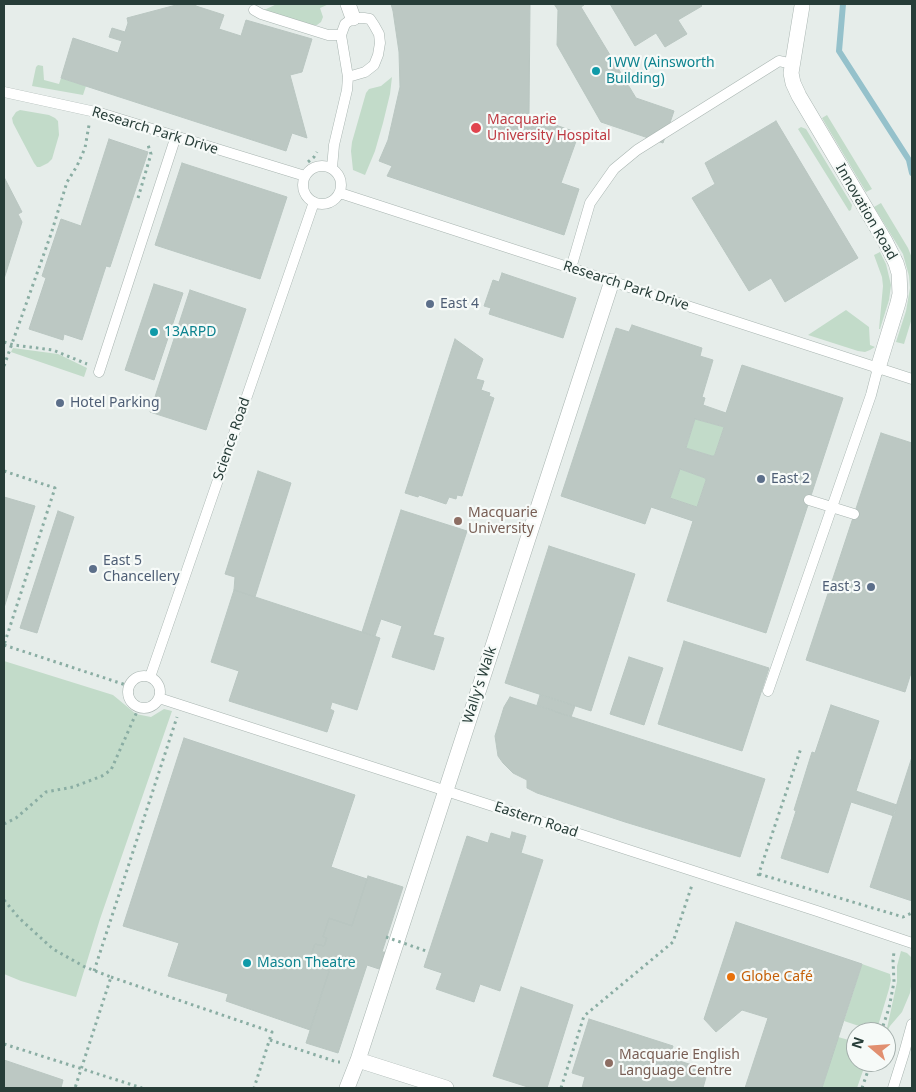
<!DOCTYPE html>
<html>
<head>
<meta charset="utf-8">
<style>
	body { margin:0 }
	#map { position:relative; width:916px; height:1092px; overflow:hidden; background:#e6edea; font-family:"Noto Sans",sans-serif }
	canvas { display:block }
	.frame { position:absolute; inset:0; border:5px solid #273d38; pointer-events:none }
	.north { position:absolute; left:846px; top:1022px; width:50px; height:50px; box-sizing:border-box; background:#f6faf8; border:1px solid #a3aeab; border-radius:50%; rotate:288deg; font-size:14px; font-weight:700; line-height:20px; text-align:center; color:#273d38 }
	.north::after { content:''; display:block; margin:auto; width:18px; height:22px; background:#e18f70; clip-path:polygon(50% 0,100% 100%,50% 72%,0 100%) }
</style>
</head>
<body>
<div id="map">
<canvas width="916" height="1092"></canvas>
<div class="frame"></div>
<div class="north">N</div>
</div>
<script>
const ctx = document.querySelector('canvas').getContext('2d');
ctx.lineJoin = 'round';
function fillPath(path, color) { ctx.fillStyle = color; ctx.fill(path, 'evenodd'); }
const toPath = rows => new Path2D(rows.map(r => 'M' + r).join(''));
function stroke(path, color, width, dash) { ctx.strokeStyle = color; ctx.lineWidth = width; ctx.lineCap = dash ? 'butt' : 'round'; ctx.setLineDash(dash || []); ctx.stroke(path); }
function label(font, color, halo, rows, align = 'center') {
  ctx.font = font + ' "Noto Sans",sans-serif'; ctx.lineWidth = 4.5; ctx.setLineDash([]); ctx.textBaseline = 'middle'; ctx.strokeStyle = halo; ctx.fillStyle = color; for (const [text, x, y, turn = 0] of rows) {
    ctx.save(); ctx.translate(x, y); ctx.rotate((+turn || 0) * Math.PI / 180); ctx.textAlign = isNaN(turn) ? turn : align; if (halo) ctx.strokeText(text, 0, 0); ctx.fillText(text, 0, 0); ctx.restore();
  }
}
const green = toPath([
	[277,4,329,4,320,8,323,17,321,22,317,25,312,25,304,23,264,10],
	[38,65,43,66,44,80,59,84,61,78,86,86,83,95,32,86,36,67],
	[392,77,390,94,383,123,375,151,365,175,353,170,351,151,352,142,366,93,369,89,381,86],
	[20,110,49,115,55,118,58,121,59,135,52,159,48,163,40,167,37,167,34,163,13,123,12,118,16,112],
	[827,115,872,189,866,192,822,118],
	[801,127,806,129,852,205,851,210,849,211,798,129],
	[881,203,908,248,912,258,912,318,904,344,896,342,906,311,910,288,909,276,903,254,874,207],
	[880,252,886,264,891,285,889,300,880,329,879,329,883,286,882,277,874,255],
	[846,310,869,327,870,345,875,347,870,350,865,352,858,351,808,335],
	[13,348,58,354,87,368,84,377,11,352],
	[695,419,724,427,715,454,714,456,712,456,686,448],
	[680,469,705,478,706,480,697,507,670,498],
	[4,661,113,695,136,714,151,717,164,709,172,711,100,919,76,997,21,981,4,974],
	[901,951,907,953,911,957,912,960,912,980,910,993,902,1012,890,1026,886,1033,897,982,897,966],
	[862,964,890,974,891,980,889,989,878,1026,862,1027,844,1021],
	[838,1037,856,1042,856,1062,866,1062,857,1088,822,1088]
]);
const stream = toPath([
	[843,4,839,51,909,160,912,173]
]);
const building = toPath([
	[180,4,195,4,196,6,224,15,219,29,241,36,246,20,312,39,302,72,290,75,307,138,292,133,286,151,61,78,73,38,118,53,122,41,109,37,112,28,125,32,128,23,127,18,180,4],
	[391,4,530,4,529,116,579,133,561,183,579,189,564,235,387,176,392,166,379,161,388,140,400,87,399,52,393,11,391,4],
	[554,4,583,4,584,5,581,7,636,98,674,111,663,143,601,122,557,45,558,10,554,4],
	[610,4,700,4,702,6,678,20,687,34,665,47,656,33,635,46,610,4],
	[776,121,858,258,785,302,771,278,749,291,692,198,715,184,705,163,776,121],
	[109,139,148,152,110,267,106,266,82,340,64,334,63,340,29,329,46,278,42,276,61,219,81,226,109,139],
	[182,163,287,197,260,279,155,245,182,163],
	[4,177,22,212,18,214,22,222,4,279,4,177],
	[502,273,576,298,563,338,489,314,491,308,484,306,493,280,499,282,502,273],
	[154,284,183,293,154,380,125,370,154,284],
	[190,290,246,309,206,430,150,412,190,290],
	[632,325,702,348,700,356,713,360,702,397,705,398,703,405,726,413,742,365,843,398,766,633,667,601,693,521,651,507,645,524,561,496,616,328,629,332,632,325],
	[695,419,724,427,715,454,714,456,712,456,686,448,695,419],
	[680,469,705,478,706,480,697,507,670,498,680,469],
	[455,339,483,359,476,379,484,381,481,390,490,393,489,396,494,398,462,496,457,495,456,499,449,497,446,504,419,495,418,497,405,493,455,339],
	[881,433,912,443,912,670,905,692,806,660,881,433],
	[258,471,291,483,255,597,234,590,235,577,225,574,258,471],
	[4,497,35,506,4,608,4,497],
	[401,510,467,531,433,635,444,638,434,670,392,657,402,626,381,619,375,636,362,632,401,510],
	[58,511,74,517,37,633,20,628,58,511],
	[549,546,635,574,591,711,505,683,549,546],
	[234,590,380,638,357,710,332,702,330,709,334,711,327,732,229,701,239,671,211,662,234,590],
	[684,641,769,668,742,751,658,724,684,641],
	[629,657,663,668,644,725,610,714,629,657],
	[540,695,575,706,571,717,537,705,540,695],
	[510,697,765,779,740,857,625,822,537,793,527,788,527,780,513,773,503,763,498,756,495,736,504,707,510,697],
	[831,705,879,721,856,791,897,805,894,816,851,802,828,873,781,858,796,811,794,810,812,752,815,753,831,705],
	[184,738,355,795,331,867,367,879,352,926,329,918,323,937,327,938,324,946,315,944,308,964,329,971,310,1030,226,1001,228,994,168,976,179,943,123,926,184,738],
	[912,757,912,901,870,887,912,757],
	[512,832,526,836,521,853,543,860,500,991,480,984,474,1002,436,989,442,973,424,967,467,836,488,843,491,833,510,839,512,832],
	[368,876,403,887,382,952,385,952,379,969,367,965,338,1053,306,1043,329,971,308,964,315,944,324,946,327,938,323,937,329,918,352,926,368,876],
	[736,922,862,964,822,1088,745,1088,768,1018,742,1010,716,1032,704,1019,736,922],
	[521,987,573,1005,547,1088,531,1088,493,1076,521,987],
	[589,1019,673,1046,670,1058,708,1070,703,1088,582,1088,585,1077,572,1073,589,1019],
	[4,1060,63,1080,61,1088,4,1088,4,1060]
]);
const path = toPath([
	[308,162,314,157,317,152],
	[138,198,151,154,147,142],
	[4,342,14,345,53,350,87,364],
	[4,366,51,234,67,182,77,166,85,148,89,125],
	[4,471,55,488,4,645],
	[4,645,129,686],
	[4,824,16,818,46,792,73,787,102,776,111,770,139,707],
	[759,874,903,917,912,913],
	[758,876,801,748],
	[4,900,19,918,53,949,85,967,111,977,75,1088],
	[94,971,177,717],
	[111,977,272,1032,254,1088],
	[881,1032,889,1008,894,982,893,960,894,952],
	[270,1040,337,1062,340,1062],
	[4,1044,142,1088],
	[561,1088,584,1016,673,942,692,885],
	[862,1088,871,1062]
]);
const service = toPath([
	[254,10,261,14,328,35,341,35],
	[4,92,100,113,305,176],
	'303 185a19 19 0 1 1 38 0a19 19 0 1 1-38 0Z',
	[332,168,334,145,347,90,348,77,341,35,345,24,353,18,364,18,370,19,374,25,379,34,380,43,378,55,374,65,365,72,348,77],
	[340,193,912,379],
	[571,268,590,203,614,169,637,150,779,61,793,64],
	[99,372,176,136],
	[809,500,854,514],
	'128 692a16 16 0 1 1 32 0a16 16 0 1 1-32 0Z',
	[150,677,314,202],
	[768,691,871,395,878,368],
	[159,698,817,911,912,943],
	[893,1088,904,1053,912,1024]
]);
const pedestrian = toPath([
	[348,4,353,18],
	[358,1060,446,1088],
	[347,1088,358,1060,612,281]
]);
const minor = toPath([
	[802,6,791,73,793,83,799,96,885,241,896,263,899,273,900,294,898,303,878,368]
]);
const pathBridge = toPath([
	[386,937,429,952]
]);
const markers = [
	[596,71,5,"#0f9aa8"],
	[476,128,6,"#e0444e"],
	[430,304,5,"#5c6f8a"],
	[154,332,5,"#0f9aa8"],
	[60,403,5,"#5c6f8a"],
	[761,479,5,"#5c6f8a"],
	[458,521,5,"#8d6e63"],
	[93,569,5,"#5c6f8a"],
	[871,587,5,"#5c6f8a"],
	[247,963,5,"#0f9aa8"],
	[731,977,5,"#e8710a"],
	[609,1063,5,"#8d6e63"]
];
const cultureNames = [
	["1WW (Ainsworth",606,63],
	["Building)",606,79],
	["13ARPD",164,332],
	["Mason Theatre",257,963]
];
const healthNames = [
	["Macquarie",487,120],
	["University Hospital",487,136]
];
const streetNames = [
	["Research Park Drive",155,131,17],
	["Innovation Road",866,212,60],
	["Research Park Drive",626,286,18],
	["Science Road",232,439,-71],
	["Wally's Walk",480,685,-72],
	["Eastern Road",536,820,18]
];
const serviceNames = [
	["East 4",440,304],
	["Hotel Parking",70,403],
	["East 2",771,479],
	["East 5",103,561],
	["Chancellery",103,577],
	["East 3",861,587,"right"]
];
const educationNames = [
	["Macquarie",468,513],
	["University",468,529],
	["Macquarie English",619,1055],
	["Language Centre",619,1071]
];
const foodNames = [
	["Globe Café",741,977]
];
fillPath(green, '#c2dbc9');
stroke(stream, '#95c1cb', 6);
fillPath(building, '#bcc8c3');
stroke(building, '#b9c6c1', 1);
stroke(service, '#a9b5b1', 11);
stroke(pedestrian, '#a9b5b1', 16);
stroke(minor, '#a9b5b1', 16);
stroke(path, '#8aada3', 3, [2.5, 4]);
stroke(service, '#fff', 10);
stroke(pedestrian, '#fff', 15);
stroke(minor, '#fff', 15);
stroke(pathBridge, '#8aada3', 3, [2.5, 4]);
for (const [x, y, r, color] of markers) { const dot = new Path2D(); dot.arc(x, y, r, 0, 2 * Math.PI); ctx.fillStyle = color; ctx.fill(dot); stroke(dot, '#f6faf8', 2); }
label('14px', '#0d838f', '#f6faf8', cultureNames, 'left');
label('14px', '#be3a42', '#f6faf8', healthNames, 'left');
label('14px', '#273d38', '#f6faf8', streetNames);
label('14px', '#4e5e75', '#f6faf8', serviceNames, 'left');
label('14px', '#785e54', '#f6faf8', educationNames, 'left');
label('14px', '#c56008', '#f6faf8', foodNames, 'left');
</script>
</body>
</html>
